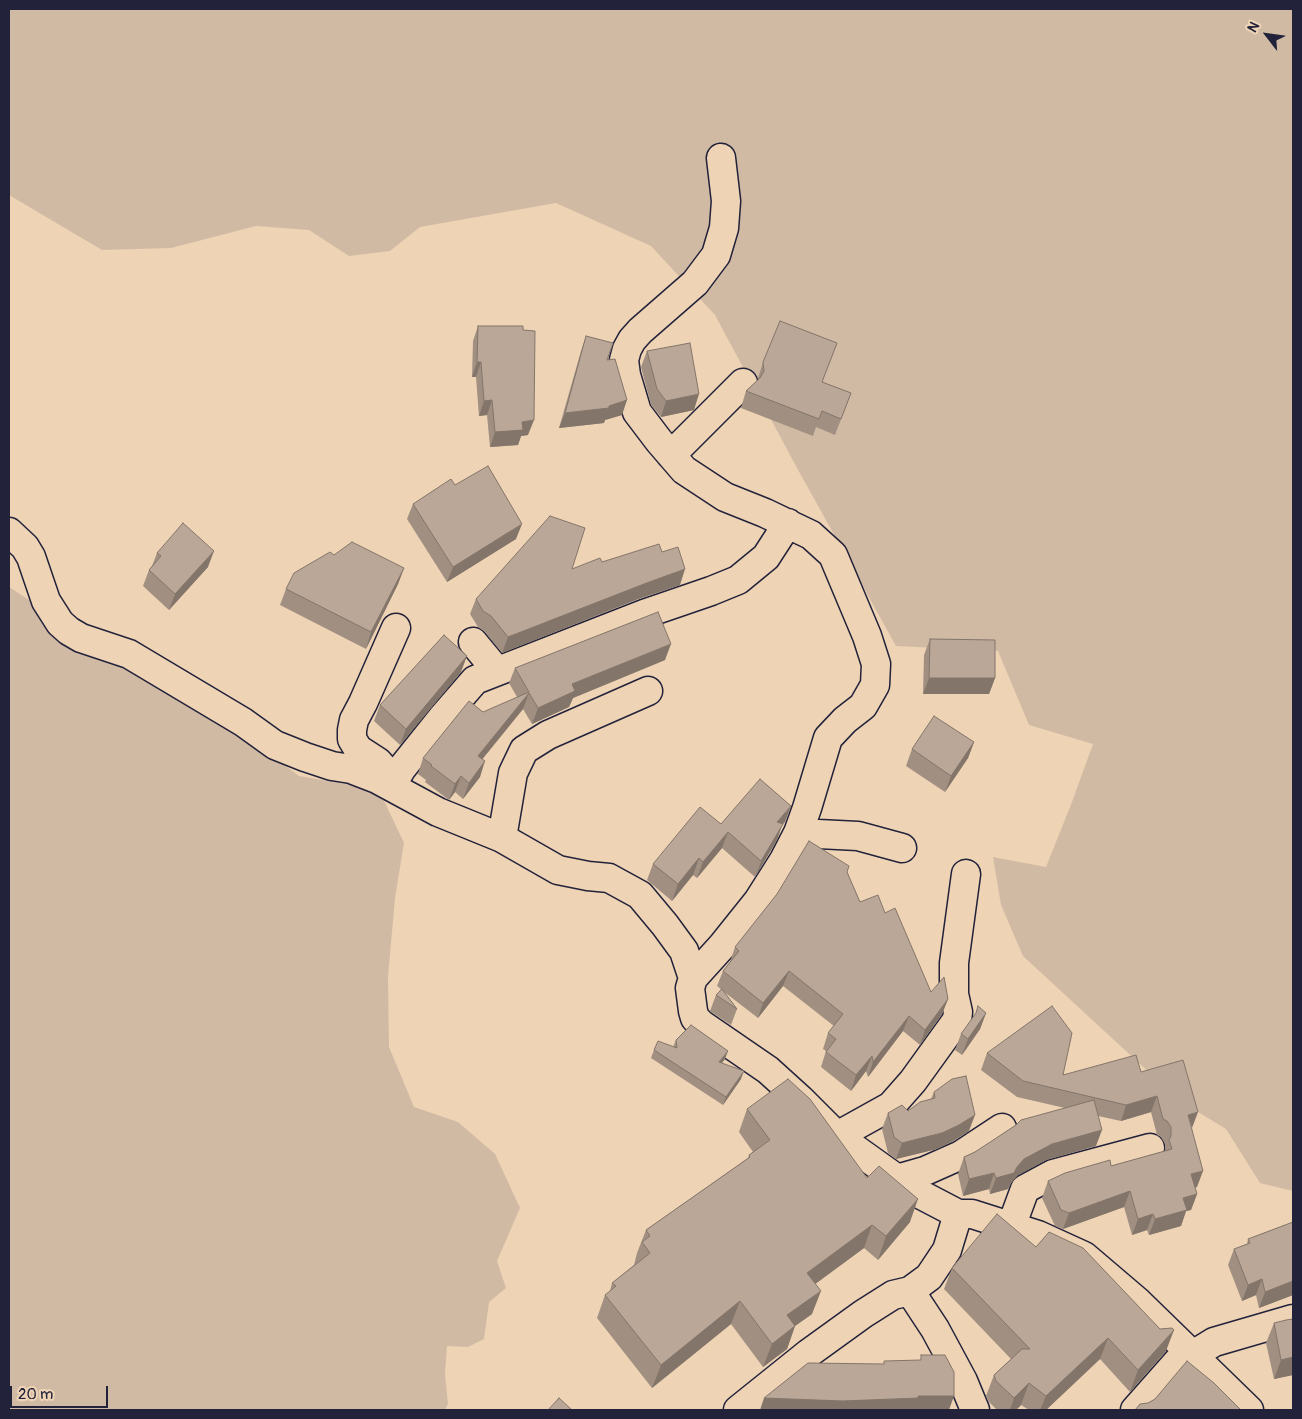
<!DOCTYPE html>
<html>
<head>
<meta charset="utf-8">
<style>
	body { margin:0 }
	#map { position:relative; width:1302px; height:1419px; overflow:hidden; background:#eed3b5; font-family:Pangolin,sans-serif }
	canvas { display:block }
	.frame { position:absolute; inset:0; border:10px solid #22223b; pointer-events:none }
	.north { position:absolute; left:1242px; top:10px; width:50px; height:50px; -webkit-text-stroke:4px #eed3b5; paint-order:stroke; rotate:300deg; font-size:14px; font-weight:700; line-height:20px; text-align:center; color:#22223b }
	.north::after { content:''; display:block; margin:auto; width:18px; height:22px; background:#22223b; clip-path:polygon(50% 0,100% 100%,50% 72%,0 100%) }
	.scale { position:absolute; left:10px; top:1386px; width:98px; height:22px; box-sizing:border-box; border:2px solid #22223b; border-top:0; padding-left:6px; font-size:15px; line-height:18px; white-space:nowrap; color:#22223b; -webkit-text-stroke:4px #eed3b5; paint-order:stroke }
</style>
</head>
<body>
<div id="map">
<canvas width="1302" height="1419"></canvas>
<div class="frame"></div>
<div class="north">N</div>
<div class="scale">20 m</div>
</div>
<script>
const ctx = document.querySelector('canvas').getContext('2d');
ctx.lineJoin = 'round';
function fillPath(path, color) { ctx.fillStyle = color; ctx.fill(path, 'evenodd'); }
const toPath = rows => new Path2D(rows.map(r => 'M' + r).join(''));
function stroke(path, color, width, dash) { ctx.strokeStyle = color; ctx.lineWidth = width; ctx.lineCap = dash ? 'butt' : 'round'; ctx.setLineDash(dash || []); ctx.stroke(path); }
const green = toPath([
	[9,9,1293,9,1293,1191,1260,1183,1226,1129,1180,1101,1023,956,1001,905,993,857,1046,867,1072,802,1093,744,1029,725,998,651,896,646,797,468,715,315,651,246,556,203,420,227,390,251,349,256,309,230,256,226,171,248,102,250,9,195],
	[9,587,176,695,251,740,299,776,379,790,404,843,395,898,388,977,389,1047,414,1107,458,1122,495,1154,520,1208,497,1261,506,1288,489,1302,484,1339,468,1347,447,1346,445,1374,448,1404,445,1410,9,1410]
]);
const minor = toPath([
	[721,158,726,201,724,228,716,255,695,283,640,331,632,340,627,349,624,360,626,375,637,412,659,441,684,470,725,497,765,513,811,535,833,555,867,636,876,664,875,685,863,706,845,720,828,738,807,808,798,833,784,860,758,901,722,946,693,978,690,988,693,1011,695,1018,701,1024,768,1070,800,1099,837,1136,914,1191,958,1214,972,1214,1038,1235,1084,1256,1138,1302,1249,1410],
	[671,455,743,383],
	[9,532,25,547,31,557,46,601,60,623,69,631,81,638,129,654,243,722,275,745,305,757,332,766,351,769,377,779,438,812,502,838,558,870,588,876,609,878,640,895,665,925,684,951,693,978],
	[473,642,497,671],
	[393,779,378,762,358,749,352,739,352,730,354,720,363,703,396,628],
	[391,786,402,768,442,718,475,680,644,614,711,591,738,580,766,557,788,523],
	[798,833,858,836,902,848],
	[502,838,513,773,524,750,548,735,648,691],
	[837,1136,891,1106,913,1081,957,1020,958,1012,954,994,954,963,966,874],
	[897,1179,925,1171,961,1155,1002,1128],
	[1011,1227,1025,1189,1053,1174,1150,1148],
	[910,1291,935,1329,963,1381,975,1410],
	[1193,1355,1214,1342,1293,1319],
	[738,1410,809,1353,863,1314,893,1295,910,1291,929,1277,947,1250,958,1214],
	[1135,1410,1188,1350]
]);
const wall = toPath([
	[478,326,528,435,521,436,518,445,490,447,487,415,479,416,476,377,472,377,473,341],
	[586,336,607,360,622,415,605,420,604,423,559,428,581,351],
	[837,343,822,382,851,393,835,435,816,427,813,436,741,408,746,391,758,380,758,378,763,362],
	[647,351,694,410,661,417,651,405,641,367],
	[455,485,516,539,447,582,407,519,413,504],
	[662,552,680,585,638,599,502,653,485,632,478,627,470,614,476,599,572,569,602,562],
	[157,553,208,567,169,610,143,586,149,570,152,566],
	[404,568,398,584,366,649,280,605,286,589],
	[930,639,995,678,989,694,923,694,924,655],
	[665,660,573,698,569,707,532,724,523,709,482,759,480,777,463,799,455,792,449,800,425,782,426,780,418,774,423,758,517,697,509,683,515,668],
	[461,672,400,745,374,721,380,705],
	[974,742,968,758,945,792,906,766,912,749],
	[785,822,782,825,777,840,755,877,722,848,697,878,693,875,672,901,647,880,653,864,721,824],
	[847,872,860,902,885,913,931,992,948,999,942,1014,920,1045,903,1031,868,1077,866,1071,851,1091,821,1067,826,1051,823,1049,828,1033,834,1026,783,986,758,1018,723,991,737,1009,731,1025,710,1011,716,995,721,989,717,986,723,971,730,962,735,947],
	[986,1013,980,1029,962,1055,955,1050,961,1034],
	[676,1040,725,1059,722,1063,741,1079,723,1105,651,1058,654,1050,673,1047],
	[987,1053,1063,1075,1141,1072,1192,1129,1197,1187,1195,1188,1197,1194,1191,1210,1186,1211,1181,1226,1149,1235,1147,1230,1132,1235,1124,1207,1063,1229,1055,1226,1042,1198,1048,1181,1111,1166,1165,1151,1165,1144,1161,1137,1157,1135,1151,1112,1121,1121,1098,1116,1096,1146,1046,1160,1018,1175,1011,1183,1008,1189,990,1194,989,1189,963,1196,958,1174,964,1157,1065,1108,1017,1097,981,1070],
	[934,1092,969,1131,953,1141,937,1149,896,1159,888,1153,882,1129,888,1113,908,1111,931,1099],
	[747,1109,867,1178,910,1222,878,1260,864,1248,815,1284,812,1314,795,1326,787,1349,763,1367,731,1324,652,1388,597,1318,605,1295,610,1291,612,1283,634,1265,637,1253,646,1230,748,1158,749,1155,753,1152,739,1132],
	[1293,1222,1293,1295,1259,1308,1256,1295,1242,1301,1228,1265,1234,1249,1247,1244,1248,1239],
	[1036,1247,1166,1351,1130,1392,1100,1359,1046,1410,1029,1410,1021,1405,1016,1410,997,1410,989,1402,986,1396,994,1375,1011,1359,944,1289,952,1268],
	[1274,1323,1293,1375,1274,1379,1266,1343]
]);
const shadedWall = toPath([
	[477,362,481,362,476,377,472,377],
	[699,394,694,410,661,417,666,401],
	[492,400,487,415,479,416,484,401],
	[627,400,622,415,605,420,604,423,559,428,565,413,609,406],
	[534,420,528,435,521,436,518,445,490,447,495,432,522,422],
	[522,524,516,539,447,582,453,567],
	[214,551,208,567,169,610,175,594],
	[404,568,398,584,366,649,371,632],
	[685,569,680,585,638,599,502,653,508,637,644,584],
	[671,644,665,660,573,698,569,707,532,724,538,708,572,684],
	[467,656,461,672,400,745,406,729],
	[929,678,995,678,989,694,923,694],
	[529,693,523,709,472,772,478,756],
	[974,742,968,758,945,792,951,776],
	[485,761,480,777,463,799,469,783],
	[461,776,455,792,449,800,455,784],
	[791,806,785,822,782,825,777,840,755,877,777,822],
	[728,832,722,848,697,878,703,862],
	[699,858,693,875,672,901,678,884],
	[789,971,783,986,758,1018,763,1003],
	[948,999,942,1014,920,1045,925,1030],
	[986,1013,980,1029,962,1055,968,1039],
	[909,1016,903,1031,868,1077,873,1062],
	[728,1051,725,1059,716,1070,719,1062],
	[872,1056,866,1071,851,1091,856,1075],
	[744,1071,741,1079,723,1105,726,1097],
	[1157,1096,1151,1112,1121,1121,1126,1105],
	[1198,1112,1192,1128,1188,1115],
	[975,1115,969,1131,953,1141,937,1149,896,1159,902,1143],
	[1102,1130,1096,1146,1046,1160,1018,1175,1011,1183,1008,1189,990,1194,996,1178,1017,1167,1024,1159,1052,1144],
	[1203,1171,1197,1187,1185,1190,1191,1174],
	[994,1173,989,1189,963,1196,969,1179],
	[1130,1191,1124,1207,1063,1229,1069,1213],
	[1197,1194,1191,1210,1186,1211,1181,1226,1149,1235,1155,1219,1183,1198],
	[918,1199,910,1222,878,1260,886,1236],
	[1153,1214,1147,1230,1132,1235,1138,1219],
	[872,1225,864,1248,799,1296,807,1273],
	[1262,1279,1256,1295,1242,1301,1248,1285],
	[1293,1281,1293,1295,1259,1308,1265,1292],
	[821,1291,812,1314,795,1326,787,1349,763,1367,772,1344,787,1315],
	[740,1301,731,1324,652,1388,661,1365],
	[1174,1330,1166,1351,1130,1392,1138,1370],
	[1108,1338,1100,1359,1046,1410,1040,1410,1046,1396],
	[1293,1357,1293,1375,1274,1379,1281,1360],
	[1029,1383,1021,1405,1016,1410,1010,1410,1014,1398],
	[918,1396,954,1396,949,1410,760,1410,764,1398]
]);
const building = toPath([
	[780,321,837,343,822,382,851,393,841,419,822,411,819,419,746,391,760,378,764,371,763,362,780,321],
	[478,326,523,326,523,330,535,331,534,420,522,422,523,430,495,432,492,400,484,401,481,362,477,362,478,326],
	[586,336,613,343,607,360,615,359,627,400,609,406,609,408,565,413,586,336],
	[690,343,699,394,666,401,657,389,647,351,690,343],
	[488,466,522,524,453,567,413,504,451,479,455,485,488,466],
	[550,516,585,528,572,569,600,558,602,562,659,544,662,552,678,547,685,569,644,584,508,637,491,616,483,611,476,599,550,516],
	[183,523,214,551,175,594,149,570,161,556,157,553,183,523],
	[352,542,404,568,371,632,286,589,294,573,330,552,334,555,352,542],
	[658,612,671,644,572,684,575,691,538,708,529,693,478,756,485,761,469,783,461,776,455,784,431,766,432,765,423,758,469,701,483,712,529,692,515,668,658,612],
	[444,635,467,656,406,729,380,705,444,635],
	[930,639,995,640,995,678,929,678,930,639],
	[934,716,974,742,951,776,912,749,934,716],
	[760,779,791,806,777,822,783,824,761,861,728,832,703,862,699,858,678,884,653,864,700,807,721,824,760,779],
	[809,841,849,866,847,872,860,902,878,895,885,913,895,908,931,992,944,977,948,999,925,1030,909,1016,873,1062,872,1056,856,1075,826,1052,836,1039,828,1033,843,1014,789,971,763,1003,723,971,739,951,735,947,777,894,809,841],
	[722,989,737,1009,716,995,722,989],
	[978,1006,986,1013,968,1039,961,1034,976,1013,978,1006],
	[1052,1006,1072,1033,1063,1075,1136,1055,1141,1072,1183,1060,1198,1112,1188,1115,1203,1171,1191,1174,1197,1194,1183,1198,1187,1210,1155,1219,1153,1214,1138,1219,1130,1191,1069,1213,1061,1210,1048,1181,1065,1173,1110,1160,1111,1166,1172,1149,1169,1140,1171,1136,1171,1127,1167,1121,1163,1119,1157,1096,1126,1105,1023,1081,987,1053,1052,1006],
	[691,1025,728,1051,719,1062,744,1071,726,1097,654,1050,658,1041,677,1048,676,1040,691,1025],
	[966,1076,975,1115,959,1125,942,1133,902,1143,894,1137,888,1113,902,1105,908,1111,920,1102,935,1098,934,1092,952,1079,966,1076],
	[788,1079,810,1099,867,1178,879,1166,918,1199,886,1236,872,1225,807,1273,821,1291,787,1315,795,1326,772,1344,740,1301,661,1365,605,1295,616,1286,612,1283,650,1253,642,1242,650,1236,646,1230,750,1157,749,1155,770,1140,747,1109,788,1079],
	[1094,1100,1102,1130,1052,1144,1024,1159,1017,1167,1014,1173,996,1178,994,1173,969,1179,964,1157,975,1152,1016,1125,1021,1120,1094,1100],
	[997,1214,1036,1247,1049,1232,1083,1248,1160,1329,1172,1328,1174,1330,1138,1370,1108,1338,1046,1396,1029,1383,1014,1398,996,1381,994,1375,1022,1349,1030,1349,952,1268,997,1214],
	[1293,1222,1293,1281,1265,1292,1262,1279,1248,1285,1234,1249,1250,1243,1248,1239,1293,1222],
	[1293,1319,1293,1357,1281,1360,1274,1323,1286,1320,1293,1319],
	[921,1355,945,1355,954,1372,954,1396,918,1396,918,1398,843,1401,764,1398,808,1363,884,1364,884,1361,921,1360,921,1355],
	[1187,1361,1214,1383,1241,1410,1135,1410,1140,1404,1148,1403,1155,1399,1187,1361],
	[559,1398,572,1410,548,1410,559,1398]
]);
fillPath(green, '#d1baa4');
stroke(minor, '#22223b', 31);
stroke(minor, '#eed3b5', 28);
fillPath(wall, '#a19082');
fillPath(shadedWall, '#83756a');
fillPath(building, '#bba797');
stroke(building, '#83756a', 1);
</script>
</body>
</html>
